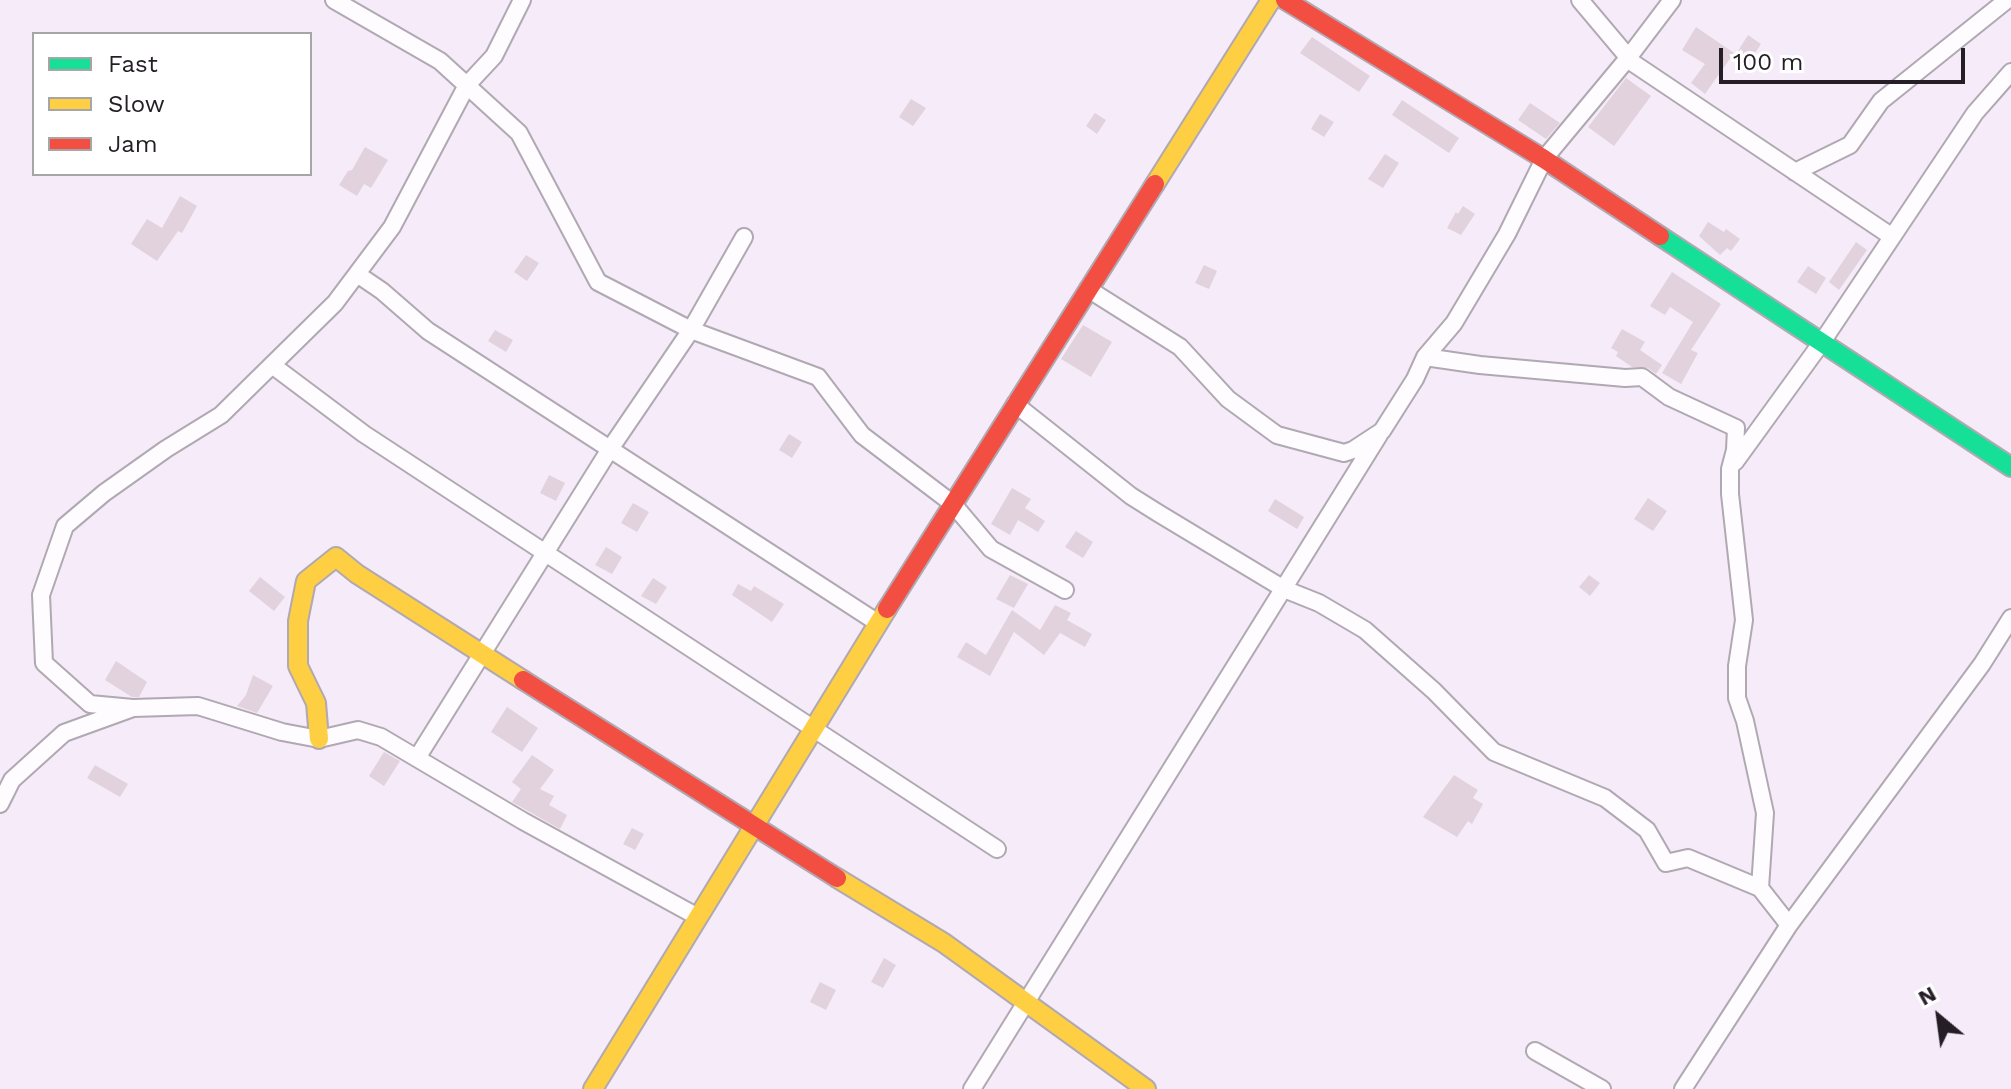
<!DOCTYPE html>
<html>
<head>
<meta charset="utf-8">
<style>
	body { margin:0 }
	#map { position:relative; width:2011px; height:1089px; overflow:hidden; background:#f6ebf8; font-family:"Work Sans",sans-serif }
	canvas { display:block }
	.legend { position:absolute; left:32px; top:32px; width:280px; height:144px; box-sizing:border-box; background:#fff; border:2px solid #a8a5a8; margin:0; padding:10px 14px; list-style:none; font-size:24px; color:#251e26 }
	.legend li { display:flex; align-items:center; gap:16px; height:40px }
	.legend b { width:40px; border:2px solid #a8a5a8 }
	.north { position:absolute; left:1899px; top:977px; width:80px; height:80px; -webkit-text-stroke:6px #fff; paint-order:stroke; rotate:331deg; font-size:22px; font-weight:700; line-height:32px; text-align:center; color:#251e26 }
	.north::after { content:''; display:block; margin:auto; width:28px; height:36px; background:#251e26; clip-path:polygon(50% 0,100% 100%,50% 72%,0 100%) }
	.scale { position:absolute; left:1719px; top:48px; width:246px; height:36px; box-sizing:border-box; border:4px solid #251e26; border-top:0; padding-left:10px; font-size:24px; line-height:28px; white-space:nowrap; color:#251e26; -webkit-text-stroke:6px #fff; paint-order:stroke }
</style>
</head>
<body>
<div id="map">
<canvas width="2011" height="1089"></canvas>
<ul class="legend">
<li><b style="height:10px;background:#16e098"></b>Fast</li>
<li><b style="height:10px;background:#ffcf43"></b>Slow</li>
<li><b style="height:10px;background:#f24e42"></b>Jam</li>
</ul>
<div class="north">N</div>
<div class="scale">100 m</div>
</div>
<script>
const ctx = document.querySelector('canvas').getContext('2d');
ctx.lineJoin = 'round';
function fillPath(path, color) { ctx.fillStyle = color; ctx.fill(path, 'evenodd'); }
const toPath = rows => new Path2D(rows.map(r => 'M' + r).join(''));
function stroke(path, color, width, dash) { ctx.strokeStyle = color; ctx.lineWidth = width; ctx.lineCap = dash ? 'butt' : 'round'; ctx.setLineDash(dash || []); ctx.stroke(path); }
const building = toPath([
	[1696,27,1734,53,1705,94,1691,83,1705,64,1682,50],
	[1748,35,1761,44,1751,59,1738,51],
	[1312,37,1370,76,1359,92,1300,53],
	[1626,78,1651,96,1614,146,1588,127],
	[911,99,926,108,913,126,899,117],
	[1402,100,1459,138,1449,153,1392,115],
	[1530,103,1560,123,1546,139,1518,120],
	[1095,113,1106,120,1097,134,1086,126],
	[1320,114,1334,122,1324,137,1311,129],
	[365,147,388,160,371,188,364,184,357,196,339,185,348,171,352,170],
	[1385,154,1399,163,1383,188,1368,179],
	[180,196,197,206,182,233,178,231,157,261,131,244,147,219,162,228],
	[1463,206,1475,214,1461,235,1447,228,1456,212,1458,214],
	[1708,222,1724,232,1726,229,1740,239,1731,251,1727,248,1720,255,1699,236],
	[1856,242,1867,250,1839,290,1829,282],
	[526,255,539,263,527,281,514,272],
	[1204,265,1217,271,1209,289,1195,283],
	[1808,266,1826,278,1816,294,1797,282],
	[1672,272,1721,304,1691,350,1698,353,1681,384,1662,373,1693,322,1670,307,1665,315,1650,306],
	[1083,325,1112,342,1091,377,1061,359],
	[1622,329,1645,342,1640,350,1662,365,1656,374,1648,368,1632,367,1616,356,1618,352,1611,348],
	[495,330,513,340,506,352,488,341],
	[789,434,802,442,792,458,779,450],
	[549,475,565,483,556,501,540,493],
	[1012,488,1031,499,1025,508,1045,521,1038,532,1018,520,1010,535,991,524],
	[1648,498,1667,511,1653,531,1634,519],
	[1275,499,1304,517,1297,529,1268,511],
	[633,503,649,512,637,532,621,523],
	[1076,531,1093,542,1083,558,1065,547],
	[606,547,622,557,612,574,595,565],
	[1010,575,1028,584,1014,608,996,599],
	[1589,575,1600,583,1590,596,1579,587],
	[260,577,285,597,274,611,249,591],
	[653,578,667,587,656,604,641,596],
	[738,584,751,591,754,586,784,604,772,622,732,595],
	[1055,605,1071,613,1067,620,1092,634,1085,647,1060,633,1044,655,1014,632,990,676,957,657,966,642,986,655,1012,610,1040,630],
	[116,661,147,682,139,697,132,697,105,680],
	[253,675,273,686,257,713,237,706,246,695],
	[507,707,538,728,522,752,491,732],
	[384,752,400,761,384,786,369,776],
	[532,755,554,770,540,789,554,796,549,805,567,815,560,829,512,802,521,789,512,782],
	[95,765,128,784,120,797,87,778],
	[1454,775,1478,790,1473,798,1483,804,1472,824,1468,821,1457,837,1423,817],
	[632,828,644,834,635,850,623,844],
	[884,958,896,965,883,988,871,982],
	[820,982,836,990,826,1010,810,1002]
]);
const street = toPath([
	[334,0,440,61,519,133,598,282,691,330,818,377,862,435,953,504,991,549,1065,590],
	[1580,0,1633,63,1891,236],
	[1795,172,1850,145,1881,101,2007,0],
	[357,274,382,291,428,331,878,623],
	[1088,289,1180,347,1228,399,1277,435,1344,453,1353,450,1382,431,1415,379,1425,357,1454,323,1507,234,1544,159,1628,58,1672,0],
	[1425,357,1480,365,1625,378,1642,377,1669,397,1736,428,1735,450,1730,469,1730,494,1744,620,1737,666,1737,698,1745,721,1765,813,1760,888,1789,925],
	[272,365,364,434,997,849],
	[1015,404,1131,496,1158,513,1284,589,1319,603,1365,630,1434,691,1494,752,1605,798,1647,830,1666,863,1688,858,1760,888],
	[1735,462,1822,342,1975,113,2011,72],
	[133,708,90,704,44,663,41,595,65,526,104,493,166,449,221,415,335,303,392,227,467,85,494,56,522,0],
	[417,758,610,449,691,330,744,237],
	[0,804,12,780,64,733,133,708,198,706,282,732,319,739,358,730,381,737,523,821,698,917],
	[1535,1051,1602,1089],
	[972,1089,1379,435],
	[1683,1089,1789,925,1982,664,2011,618]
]);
const fast = toPath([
	[1660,236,2011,467]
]);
const slow = toPath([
	[1155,184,1271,0],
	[319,739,316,703,298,666,298,621,306,581,336,557,357,574,523,680],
	[837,878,944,943,1146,1089],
	[593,1089,887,609]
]);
const jam = toPath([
	[1285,0,1544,159,1660,236],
	[887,609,1155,184],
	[523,680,837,878]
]);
fillPath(building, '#e2d2dd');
stroke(street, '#b0a8b2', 20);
stroke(fast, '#b0a8b2', 22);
stroke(slow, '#b0a8b2', 22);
stroke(jam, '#b0a8b2', 22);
stroke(street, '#fefcfe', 16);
stroke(fast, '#16e098', 18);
stroke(slow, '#ffcf43', 18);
stroke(jam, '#f24e42', 18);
</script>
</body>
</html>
